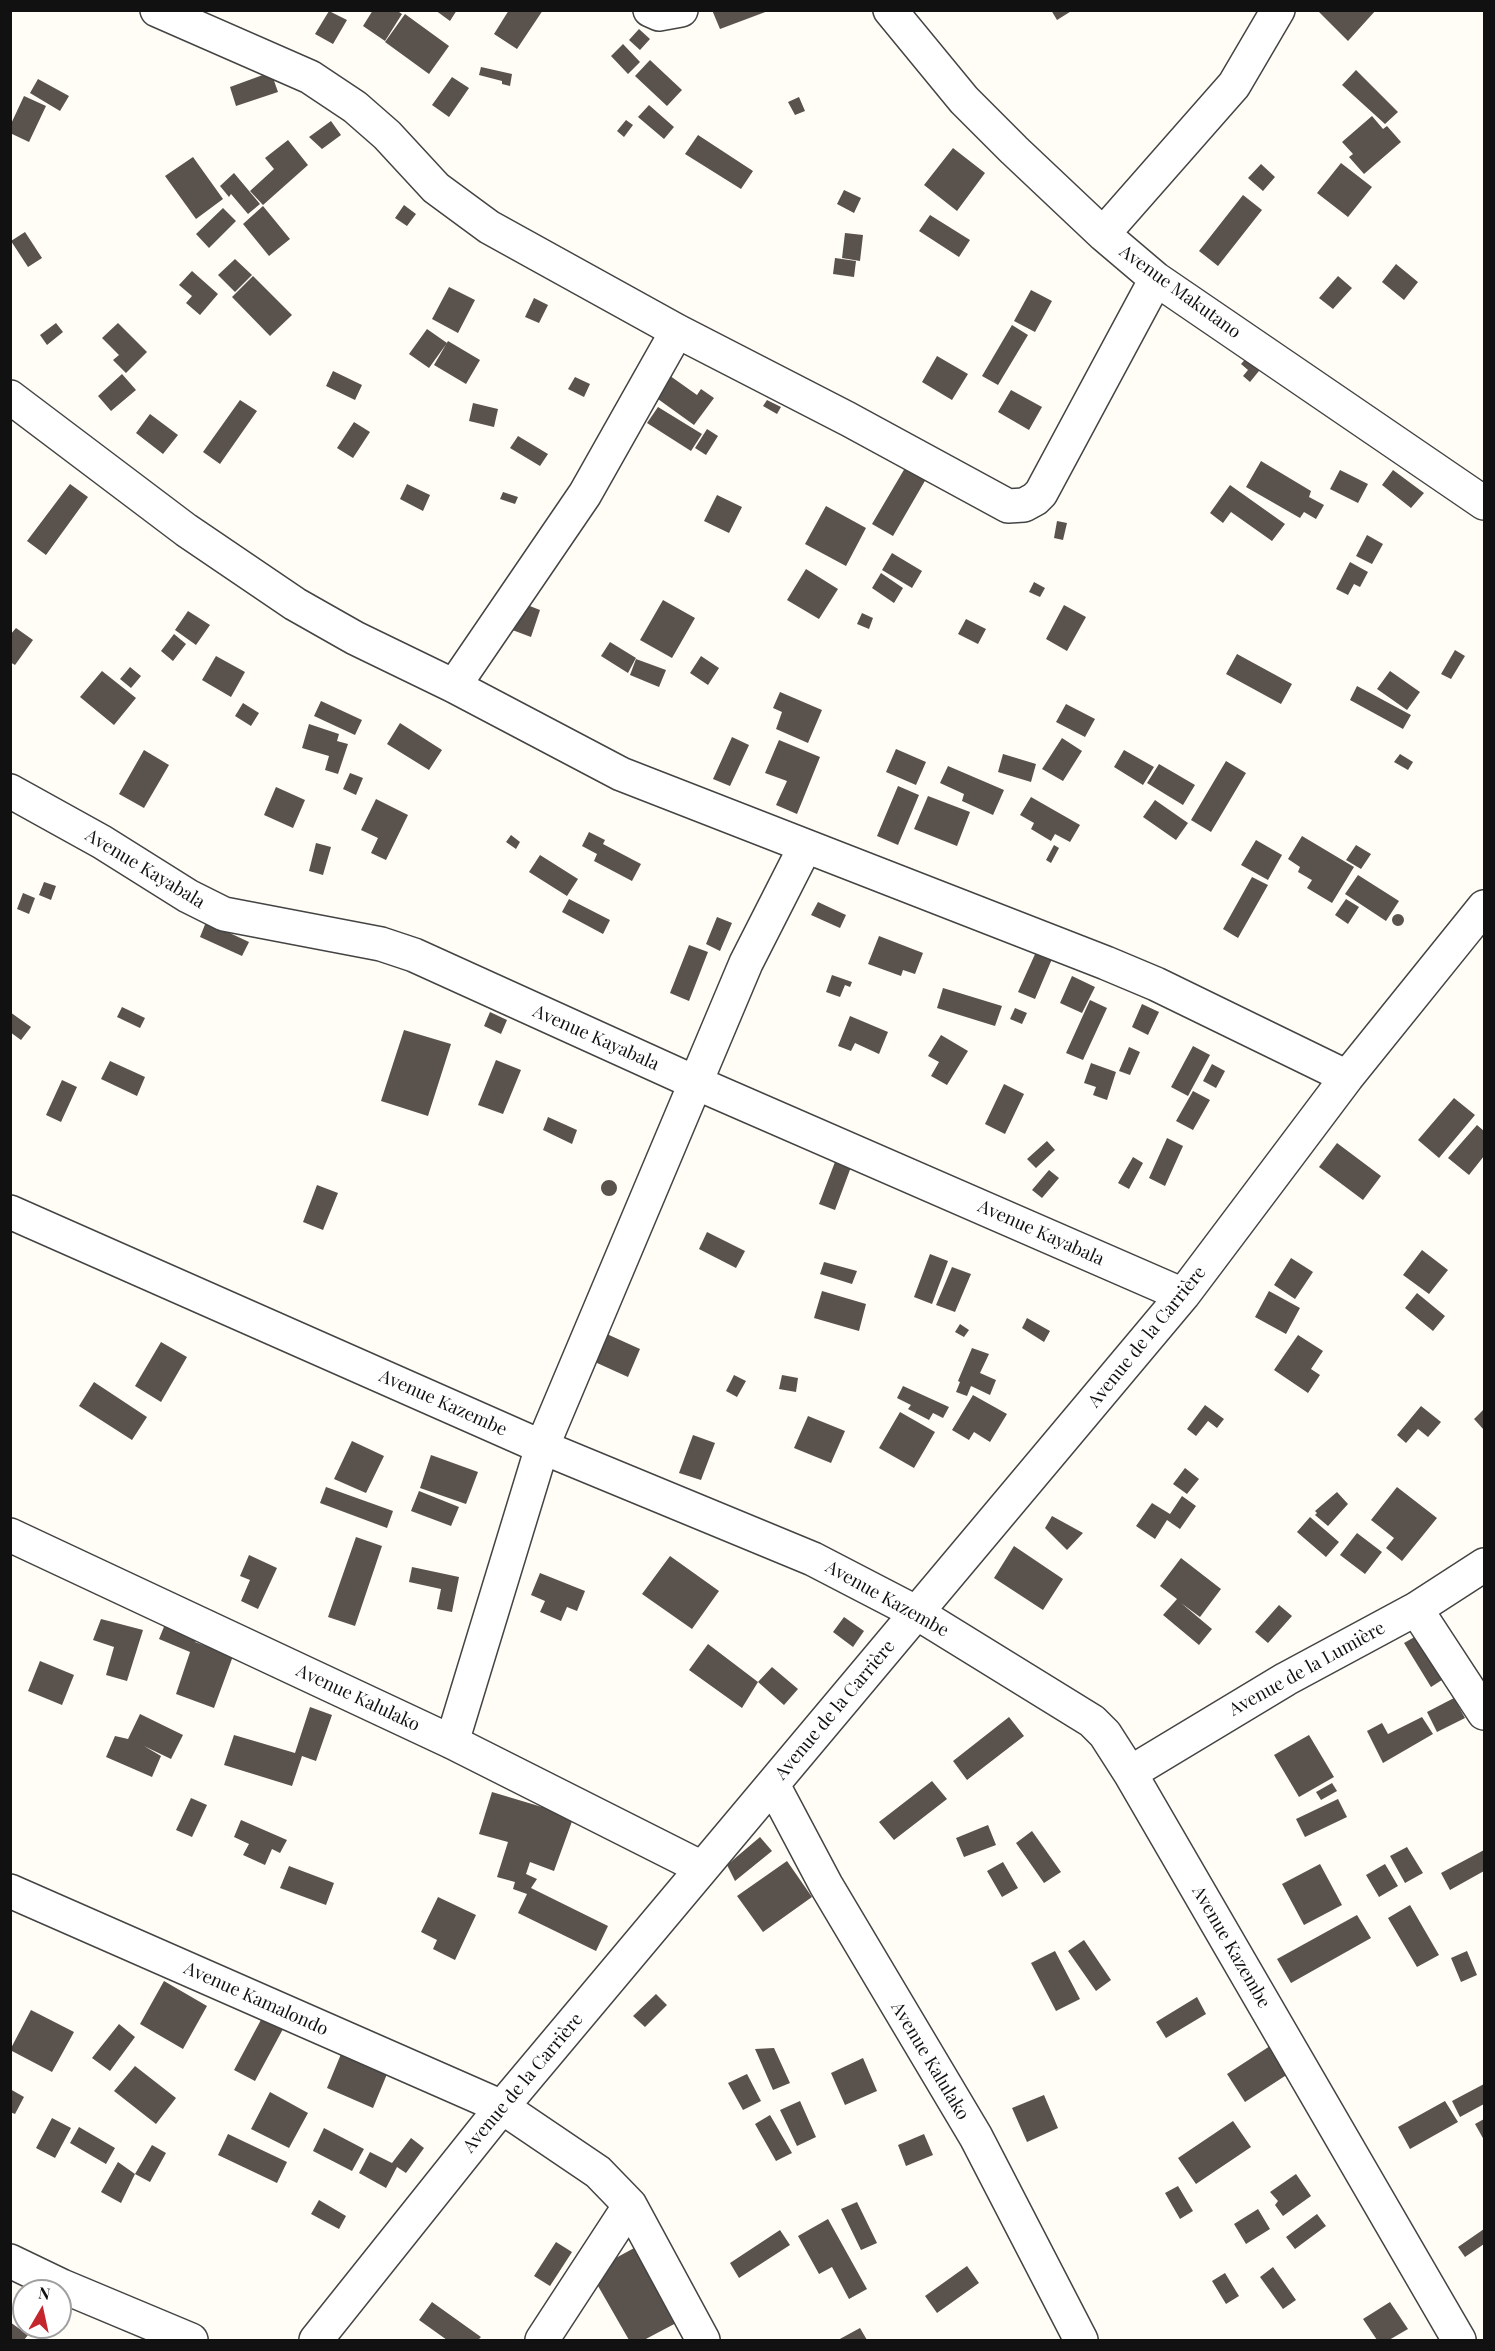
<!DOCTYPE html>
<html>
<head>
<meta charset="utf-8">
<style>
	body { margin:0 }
	#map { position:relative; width:1495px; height:2351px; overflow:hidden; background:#fffdf5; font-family:"Playfair Display",serif }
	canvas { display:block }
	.frame { position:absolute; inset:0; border:12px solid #111; pointer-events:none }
	.north { position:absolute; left:12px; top:2279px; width:60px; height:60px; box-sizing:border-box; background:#fff; border:2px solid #a0a0a0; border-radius:50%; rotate:9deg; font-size:16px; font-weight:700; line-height:24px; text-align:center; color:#111 }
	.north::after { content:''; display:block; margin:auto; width:21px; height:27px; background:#c4262e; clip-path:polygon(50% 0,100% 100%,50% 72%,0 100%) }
</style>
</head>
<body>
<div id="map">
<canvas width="1495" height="2351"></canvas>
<div class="frame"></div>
<div class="north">N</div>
</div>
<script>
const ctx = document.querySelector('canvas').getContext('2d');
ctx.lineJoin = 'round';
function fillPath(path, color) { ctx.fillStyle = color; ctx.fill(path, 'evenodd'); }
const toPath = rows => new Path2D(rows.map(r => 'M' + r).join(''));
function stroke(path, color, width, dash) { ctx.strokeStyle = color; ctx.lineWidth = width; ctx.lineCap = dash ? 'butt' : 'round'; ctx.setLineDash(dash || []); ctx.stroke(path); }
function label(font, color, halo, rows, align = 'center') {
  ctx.font = font + ' "Playfair Display",serif'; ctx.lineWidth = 6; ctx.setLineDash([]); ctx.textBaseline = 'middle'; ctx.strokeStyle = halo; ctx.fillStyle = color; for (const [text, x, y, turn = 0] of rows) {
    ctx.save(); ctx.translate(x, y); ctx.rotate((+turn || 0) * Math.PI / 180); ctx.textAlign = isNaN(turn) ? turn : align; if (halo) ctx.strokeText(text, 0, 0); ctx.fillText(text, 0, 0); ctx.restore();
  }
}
const building = toPath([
	[373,10,396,10,402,14,385,41,363,26],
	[435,10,457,10,450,21],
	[509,10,543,10,517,49,494,34],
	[712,10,768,10,768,11,720,29],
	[1051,10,1073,10,1057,20],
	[1317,10,1376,10,1348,41],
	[329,11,347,20,333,44,315,34],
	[405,14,449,46,429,74,385,42],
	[639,29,650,39,640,50,629,40],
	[623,44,640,62,628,74,611,56],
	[650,60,682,90,667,106,635,76],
	[481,67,512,74,510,86,502,84,502,81,479,75],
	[1356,70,1398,112,1385,124,1342,85],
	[271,72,278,92,236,106,230,87],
	[452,77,469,88,449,117,432,105],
	[38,79,69,96,60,111,30,93],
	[24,96,46,106,29,142,10,133,10,126],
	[799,97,805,111,795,115,788,102],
	[649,105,674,127,664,139,638,117],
	[1372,116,1383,129,1387,126,1401,142,1364,174,1349,157,1353,154,1342,142],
	[626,120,633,125,624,137,617,131],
	[331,121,341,135,322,149,309,137],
	[698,135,753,171,741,189,685,154],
	[288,140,308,165,263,205,250,191,274,169,265,158],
	[953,148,985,173,957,211,924,185],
	[193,157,223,199,196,219,165,176],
	[1341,163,1372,187,1348,217,1317,193],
	[1261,164,1275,177,1263,191,1248,178],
	[234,173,260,204,248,214,231,194,229,197,220,186],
	[844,190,861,198,854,213,837,204],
	[1243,195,1262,210,1218,266,1199,251],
	[404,205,416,214,407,226,395,218],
	[263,206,290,239,269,256,243,224],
	[223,208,236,221,209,248,196,234],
	[930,215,970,240,959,257,919,231],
	[25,232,42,258,28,267,11,241],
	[845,233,863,235,860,261,842,258],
	[835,258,856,261,854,277,833,274],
	[235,259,252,275,235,292,218,275],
	[1396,264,1418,282,1404,300,1382,282],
	[192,271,218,294,200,315,186,303,192,296,179,285],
	[253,276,292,315,270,336,232,297],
	[1338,276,1352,288,1333,309,1319,298],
	[449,287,475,300,458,333,432,319],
	[1031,290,1052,301,1035,332,1014,321],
	[534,298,548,305,539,323,525,317],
	[56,323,63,332,47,345,40,335],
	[118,323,147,352,126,373,113,360,119,355,102,338],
	[1012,325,1028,335,998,385,982,376],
	[427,329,447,343,429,368,409,354],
	[448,341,480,360,466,384,434,365],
	[1249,355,1263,366,1250,382,1243,376,1248,370,1241,364],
	[937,356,968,374,952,400,922,382],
	[333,371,362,385,355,400,326,386],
	[666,373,697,395,701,389,714,398,694,425,651,394],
	[122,374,136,390,111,411,98,396],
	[575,377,590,384,584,397,568,389],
	[1011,390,1042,407,1029,430,998,412],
	[240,400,257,411,220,464,203,452],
	[767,400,781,407,777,414,763,406],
	[473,403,498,409,494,427,469,421],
	[658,407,702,434,691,451,647,423],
	[150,414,178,435,163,454,136,433],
	[354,422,370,432,353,458,337,448],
	[707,429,718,436,706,455,695,448],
	[518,436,548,454,540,466,510,448],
	[1261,461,1311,491,1309,497,1324,505,1316,519,1304,512,1300,518,1246,487],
	[905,468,926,479,893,536,872,524],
	[1340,470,1368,484,1358,503,1330,489],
	[1393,470,1424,493,1411,508,1382,485],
	[70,484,88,497,46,555,27,541],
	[407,484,430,495,423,511,400,499],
	[1230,485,1285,524,1272,541,1231,512,1223,523,1210,513],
	[503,492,518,497,515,504,500,499],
	[717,495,742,507,729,533,704,521],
	[826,506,866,528,846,566,805,544],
	[1057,521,1067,523,1063,540,1054,538],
	[1367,535,1383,544,1372,564,1356,556],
	[892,553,922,571,912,588,882,570],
	[1350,562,1368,572,1360,587,1354,584,1348,595,1336,589],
	[806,569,838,589,819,619,787,600],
	[881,573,903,588,894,603,872,588],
	[1034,582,1045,588,1040,597,1029,592],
	[663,600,695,618,672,658,640,640],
	[517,601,540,610,531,637,507,628],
	[1064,605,1086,617,1067,651,1046,639],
	[188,611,210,625,196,645,175,630],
	[862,613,873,618,869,629,857,624],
	[966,619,986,629,978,644,958,634],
	[16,628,33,640,15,665,10,662,10,635],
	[174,634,186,644,173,661,161,651],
	[610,642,636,658,628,673,601,656],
	[1455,650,1465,656,1451,679,1441,674],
	[1237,654,1292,684,1281,704,1226,674],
	[216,656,245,672,231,697,202,680],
	[701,656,719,668,708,685,690,673],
	[636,659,666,670,659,687,630,675],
	[130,667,141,676,131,688,120,679],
	[102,671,136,698,114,725,80,697],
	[1390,671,1420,692,1407,710,1377,689],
	[1357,686,1411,715,1403,729,1350,700],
	[780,692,822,710,808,743,776,729,782,712,773,708],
	[321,701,362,720,355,735,314,716],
	[243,703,259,713,251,726,235,716],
	[1066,704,1095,719,1085,737,1056,722],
	[400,723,442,750,429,770,387,744],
	[309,724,339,734,337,741,348,744,338,774,325,770,329,756,302,748],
	[732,737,749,745,730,786,713,779],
	[1062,738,1082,751,1063,781,1042,769],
	[779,740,820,757,797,814,776,805,787,781,765,773],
	[896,749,926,762,916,785,886,772],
	[144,750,169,765,144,808,119,794],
	[1124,750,1154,767,1143,785,1114,767],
	[1003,754,1036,764,1031,782,998,772],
	[1400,754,1413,762,1408,770,1394,762],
	[1226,761,1246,773,1211,832,1191,820],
	[1159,764,1195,785,1183,805,1147,783],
	[948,766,1004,790,993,815,962,801,964,794,940,783],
	[350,773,363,778,356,795,343,789],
	[898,786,919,795,898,845,877,836],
	[276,787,305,800,293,828,264,815],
	[928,796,970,812,957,846,914,829],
	[1031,797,1080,825,1070,842,1055,834,1051,841,1031,829,1034,823,1020,815],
	[376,799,408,815,386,860,371,853,378,838,361,830],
	[1155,800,1188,823,1176,840,1143,817],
	[589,832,605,840,603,844,641,864,632,881,594,861,597,854,582,846],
	[511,835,520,842,516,849,506,842],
	[1302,836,1354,867,1332,903,1307,888,1312,880,1298,872,1300,867,1288,859],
	[1256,840,1282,855,1268,880,1241,865],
	[316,843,331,847,323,875,309,871],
	[1054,845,1059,848,1051,863,1046,860],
	[1356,845,1371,854,1361,869,1346,860],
	[540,855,578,879,567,896,529,872],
	[1358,875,1399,901,1386,921,1345,894],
	[1252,877,1268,885,1238,938,1223,929],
	[44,882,56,886,51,900,39,895],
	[23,893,35,898,29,914,17,909],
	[569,899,610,920,603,934,562,912],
	[1346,899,1359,907,1348,924,1335,915],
	[818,902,846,915,840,928,811,915],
	'1392 920a6 6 0 1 1 12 0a6 6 0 1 1-12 0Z',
	[717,917,732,923,720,951,706,944],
	[206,922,249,942,242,956,200,937],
	[879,936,923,953,915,974,903,970,901,976,868,964],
	[689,945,708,952,689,1001,670,993],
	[1036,952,1052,959,1035,999,1018,992],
	[832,975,852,982,850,987,845,985,840,997,826,992],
	[1072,976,1095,987,1082,1013,1060,1003],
	[943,988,1002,1006,995,1026,937,1008],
	[1090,1000,1107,1008,1083,1060,1066,1053],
	[1142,1004,1159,1012,1148,1035,1132,1027],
	[122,1007,145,1018,140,1028,117,1017],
	[1015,1008,1027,1013,1022,1024,1010,1019],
	[10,1012,31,1027,21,1040,10,1032],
	[490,1012,507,1020,501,1034,484,1026],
	[850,1016,888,1032,879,1054,855,1043,851,1051,838,1046],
	[404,1030,451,1044,428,1116,381,1101],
	[941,1035,968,1051,947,1085,931,1076,939,1062,928,1056],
	[1193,1046,1210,1055,1188,1096,1171,1087],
	[1129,1047,1140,1052,1130,1075,1119,1071],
	[496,1060,521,1070,503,1114,478,1105],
	[110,1061,145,1077,137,1096,101,1079],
	[1091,1063,1116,1072,1107,1100,1093,1095,1096,1087,1084,1083],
	[1212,1064,1225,1071,1216,1088,1203,1081],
	[62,1080,77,1087,61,1122,46,1115],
	[1004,1084,1024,1094,1005,1134,985,1124],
	[1193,1091,1210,1100,1193,1130,1176,1121],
	[1454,1098,1475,1115,1439,1158,1418,1140],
	[548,1117,577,1130,572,1144,543,1130],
	[1477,1125,1484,1131,1484,1156,1469,1175,1448,1158],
	[1167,1138,1183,1146,1165,1186,1149,1178],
	[1047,1141,1055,1150,1036,1168,1027,1159],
	[1337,1143,1381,1176,1363,1200,1319,1167],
	[1133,1157,1143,1163,1129,1189,1118,1183],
	[835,1162,851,1167,835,1210,819,1204],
	[1049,1170,1059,1178,1042,1198,1032,1190],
	'601 1188a8 8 0 1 1 16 0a8 8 0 1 1-16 0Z',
	[317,1185,338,1193,323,1230,303,1222],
	[707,1232,745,1251,736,1268,699,1249],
	[1422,1250,1448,1270,1429,1294,1403,1275],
	[930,1254,948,1261,932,1304,914,1297],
	[1291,1258,1313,1272,1295,1299,1274,1285],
	[824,1262,857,1271,852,1284,820,1274],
	[952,1267,971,1274,955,1312,936,1305],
	[822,1291,866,1304,859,1331,814,1318],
	[1269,1291,1300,1308,1286,1334,1255,1317],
	[1417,1293,1445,1316,1433,1331,1405,1308],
	[1027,1318,1050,1331,1044,1342,1022,1328],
	[960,1324,969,1330,964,1337,955,1332],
	[598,1330,640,1349,628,1377,586,1358],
	[1298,1335,1323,1351,1311,1369,1320,1375,1308,1393,1274,1370],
	[161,1342,187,1357,161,1402,135,1386],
	[972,1348,989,1354,980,1373,996,1380,990,1395,971,1386,967,1396,956,1392,960,1382,958,1381],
	[734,1375,746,1381,737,1397,726,1391],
	[782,1375,798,1378,796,1392,779,1389],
	[94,1382,147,1417,132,1440,79,1406],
	[903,1386,949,1407,943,1418,933,1413,929,1420,908,1409,911,1405,897,1398],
	[973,1395,1007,1414,990,1442,974,1432,969,1440,952,1430],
	[1205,1405,1224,1419,1217,1428,1208,1421,1196,1436,1187,1429],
	[1421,1406,1441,1422,1428,1437,1418,1429,1406,1443,1397,1435],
	[1484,1409,1484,1430,1474,1419],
	[900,1412,935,1432,914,1468,879,1448],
	[808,1416,845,1431,831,1463,794,1448],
	[693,1435,715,1443,701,1480,679,1473],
	[352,1441,384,1456,366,1493,334,1479],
	[431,1455,478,1472,466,1504,420,1488],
	[1185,1468,1199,1479,1187,1494,1173,1484],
	[326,1487,393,1511,387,1528,320,1503],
	[1397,1487,1437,1518,1402,1561,1386,1548,1394,1538,1371,1520],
	[419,1491,459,1507,451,1526,411,1511],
	[1337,1492,1348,1504,1328,1526,1315,1515,1317,1513,1315,1511],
	[1182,1496,1196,1506,1180,1529,1167,1520,1155,1539,1136,1526,1152,1503,1170,1514],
	[1052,1516,1083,1533,1067,1550,1045,1528],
	[1310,1517,1339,1542,1326,1557,1297,1532],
	[1357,1533,1382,1552,1365,1574,1340,1555],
	[356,1537,382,1546,355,1626,328,1617],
	[1014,1546,1063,1579,1043,1610,994,1578],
	[249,1555,277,1568,258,1609,241,1601,250,1580,240,1576],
	[670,1556,719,1591,692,1629,642,1594],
	[1181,1558,1221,1589,1200,1617,1181,1603,1212,1629,1199,1645,1163,1615,1177,1599,1160,1586],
	[412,1567,459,1577,452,1612,437,1609,441,1589,409,1582],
	[540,1573,585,1591,577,1611,567,1607,561,1621,540,1612,545,1601,531,1595],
	[1279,1605,1292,1616,1268,1643,1255,1632],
	[168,1617,200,1630,195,1642,233,1656,214,1708,176,1694,190,1652,159,1639],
	[844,1617,864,1631,853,1647,833,1632],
	[101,1619,143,1630,127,1681,106,1675,114,1647,93,1640],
	[1418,1635,1445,1678,1431,1687,1404,1643],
	[708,1644,758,1682,742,1708,689,1670],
	[40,1661,74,1675,62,1705,28,1691],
	[772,1667,798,1689,784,1705,758,1682],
	[1454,1698,1465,1718,1437,1732,1427,1712],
	[310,1707,332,1715,316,1761,302,1756,292,1786,224,1765,234,1735,295,1753],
	[140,1714,183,1735,171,1759,144,1746,161,1756,152,1777,106,1757,115,1736,128,1739],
	[1009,1717,1024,1736,967,1780,953,1761],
	[1422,1717,1433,1734,1383,1763,1367,1731,1382,1723,1388,1734],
	[1309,1735,1334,1777,1299,1797,1274,1755],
	[932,1781,947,1799,894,1840,879,1822],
	[1332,1783,1337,1791,1321,1800,1316,1792],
	[492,1792,542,1807,552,1793,579,1802,554,1871,530,1862,526,1874,537,1879,531,1888,608,1926,596,1951,518,1913,527,1894,513,1889,515,1882,497,1877,508,1842,479,1834],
	[191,1798,207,1805,192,1837,176,1830],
	[1338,1799,1347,1817,1305,1837,1296,1819],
	[241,1820,287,1840,280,1853,272,1849,265,1865,243,1855,249,1844,234,1837],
	[988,1825,996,1845,964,1857,956,1838],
	[1032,1831,1061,1872,1044,1883,1016,1843],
	[760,1837,772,1851,735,1881,727,1865],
	[1407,1847,1423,1873,1405,1883,1390,1856],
	[1484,1850,1484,1871,1450,1890,1441,1873],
	[787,1861,812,1897,763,1932,737,1896],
	[1003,1862,1018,1888,1002,1897,987,1871],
	[1320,1864,1342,1905,1304,1925,1282,1884],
	[1385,1864,1398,1886,1379,1897,1366,1875],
	[289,1866,334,1883,326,1905,280,1888],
	[438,1897,476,1915,455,1960,433,1949,437,1940,421,1932],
	[1410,1905,1439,1955,1417,1967,1388,1918],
	[1357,1915,1371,1938,1291,1983,1277,1959],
	[1084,1940,1111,1980,1096,1991,1068,1951],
	[1055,1951,1080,1999,1056,2011,1031,1963],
	[1467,1951,1477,1975,1461,1982,1451,1958],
	[164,1981,207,2006,183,2049,140,2024],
	[656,1994,667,2005,645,2027,633,2016],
	[1197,1997,1206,2014,1166,2038,1156,2022],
	[31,2010,74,2032,52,2072,10,2050],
	[262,2018,283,2029,255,2081,234,2070],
	[119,2024,135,2037,110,2071,92,2058],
	[346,2042,392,2062,373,2108,327,2088],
	[1270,2046,1288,2074,1245,2102,1227,2074],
	[774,2048,790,2083,773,2090,755,2049],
	[863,2058,877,2091,845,2105,831,2073],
	[135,2066,176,2098,156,2124,114,2091],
	[747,2074,761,2101,743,2110,728,2083],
	[1484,2084,1484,2104,1460,2117,1452,2101],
	[10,2089,24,2097,15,2114,10,2112],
	[270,2092,308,2113,289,2148,251,2129],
	[1044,2095,1058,2128,1027,2142,1012,2108],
	[800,2101,816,2137,797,2146,780,2110],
	[1445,2101,1458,2122,1410,2149,1398,2127],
	[770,2115,792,2153,776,2161,755,2124],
	[52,2118,71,2128,55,2158,36,2148],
	[1484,2119,1484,2140,1475,2124],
	[1233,2121,1251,2147,1196,2184,1178,2158],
	[79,2127,115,2148,106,2164,70,2143],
	[324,2128,364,2149,352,2171,313,2151],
	[228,2134,287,2162,277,2183,218,2155],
	[924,2134,933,2155,906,2166,898,2145],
	[411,2138,424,2148,406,2173,397,2167,386,2188,359,2173,370,2152,392,2163],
	[152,2145,166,2153,150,2182,135,2174],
	[118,2162,135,2174,121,2203,101,2192],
	[1296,2174,1311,2196,1283,2216,1275,2205,1278,2201,1270,2192],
	[1178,2186,1193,2211,1180,2219,1165,2193],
	[319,2200,346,2216,339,2229,311,2214],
	[857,2202,877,2243,861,2250,841,2209],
	[1258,2209,1270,2229,1246,2244,1234,2224],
	[1317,2214,1326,2226,1295,2249,1286,2237],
	[828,2219,867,2289,849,2299,832,2267,819,2274,798,2236],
	[1484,2229,1484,2244,1465,2257,1458,2247],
	[780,2230,790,2245,739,2278,730,2263],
	[556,2242,572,2252,550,2286,534,2276],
	[636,2247,678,2322,644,2340,629,2340,590,2272],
	[967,2266,979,2283,937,2313,925,2296],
	[1273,2267,1296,2300,1283,2309,1260,2277],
	[1225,2273,1239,2296,1226,2304,1212,2281],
	[432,2302,481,2337,478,2340,447,2340,419,2320],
	[1390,2302,1408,2329,1389,2340,1377,2340,1363,2319],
	[10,2322,28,2335,24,2340,10,2340],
	[860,2328,867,2340,838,2340]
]);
const street = toPath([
	[157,10,310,77,355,107,387,135,436,188,489,227,677,331,848,419,1008,506,1024,505,1035,499,1041,493,1156,279],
	[650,10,659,14,681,10],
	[890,10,964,100,1014,150,1103,234,1156,279,1484,503],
	[1103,234,1234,85,1278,10],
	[10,397,186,530,295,604,355,638,454,686,621,774,1106,963,1156,984,1347,1077],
	[454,686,585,494,677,331],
	[10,791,102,842,188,896,224,914,381,944,414,955,694,1082,1183,1295],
	[10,1212,542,1447,813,1559,917,1613,1092,1721,1105,1734,1130,1773,1459,2340],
	[10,1535,452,1742,702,1868],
	[1416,1609,1484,1713],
	[452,1742,542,1447,746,963,805,847],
	[1130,1773,1286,1679,1416,1609,1484,1565],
	[773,1785,826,1885,976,2137,1081,2340],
	[10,1891,502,2107,598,2172,630,2205,703,2340],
	[10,2261,62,2286,191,2340],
	[316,2340,502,2107,1183,1295,1347,1077,1484,907],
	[542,2340,630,2205]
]);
const streetNames = [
	["Avenue Makutano",1180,292,36],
	["Avenue Kayabala",145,869,31],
	["Avenue Kayabala",596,1038,24],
	["Avenue Kayabala",1041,1233,24],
	["Avenue de la Carrière",1147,1337,-51],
	["Avenue Kazembe",443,1403,24],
	["Avenue Kazembe",887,1599,29],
	["Avenue de la Lumière",1307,1669,-29],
	["Avenue Kalulako",358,1698,25],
	["Avenue de la Carrière",835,1710,-50],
	["Avenue Kazembe",1231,1947,60],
	["Avenue Kamalondo",256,1999,24],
	["Avenue Kalulako",930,2061,59],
	["Avenue de la Carrière",523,2083,-50]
];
fillPath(building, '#5a524d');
stroke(street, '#444', 36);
stroke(street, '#fff', 33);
label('18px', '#111', '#fff', streetNames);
</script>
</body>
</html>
